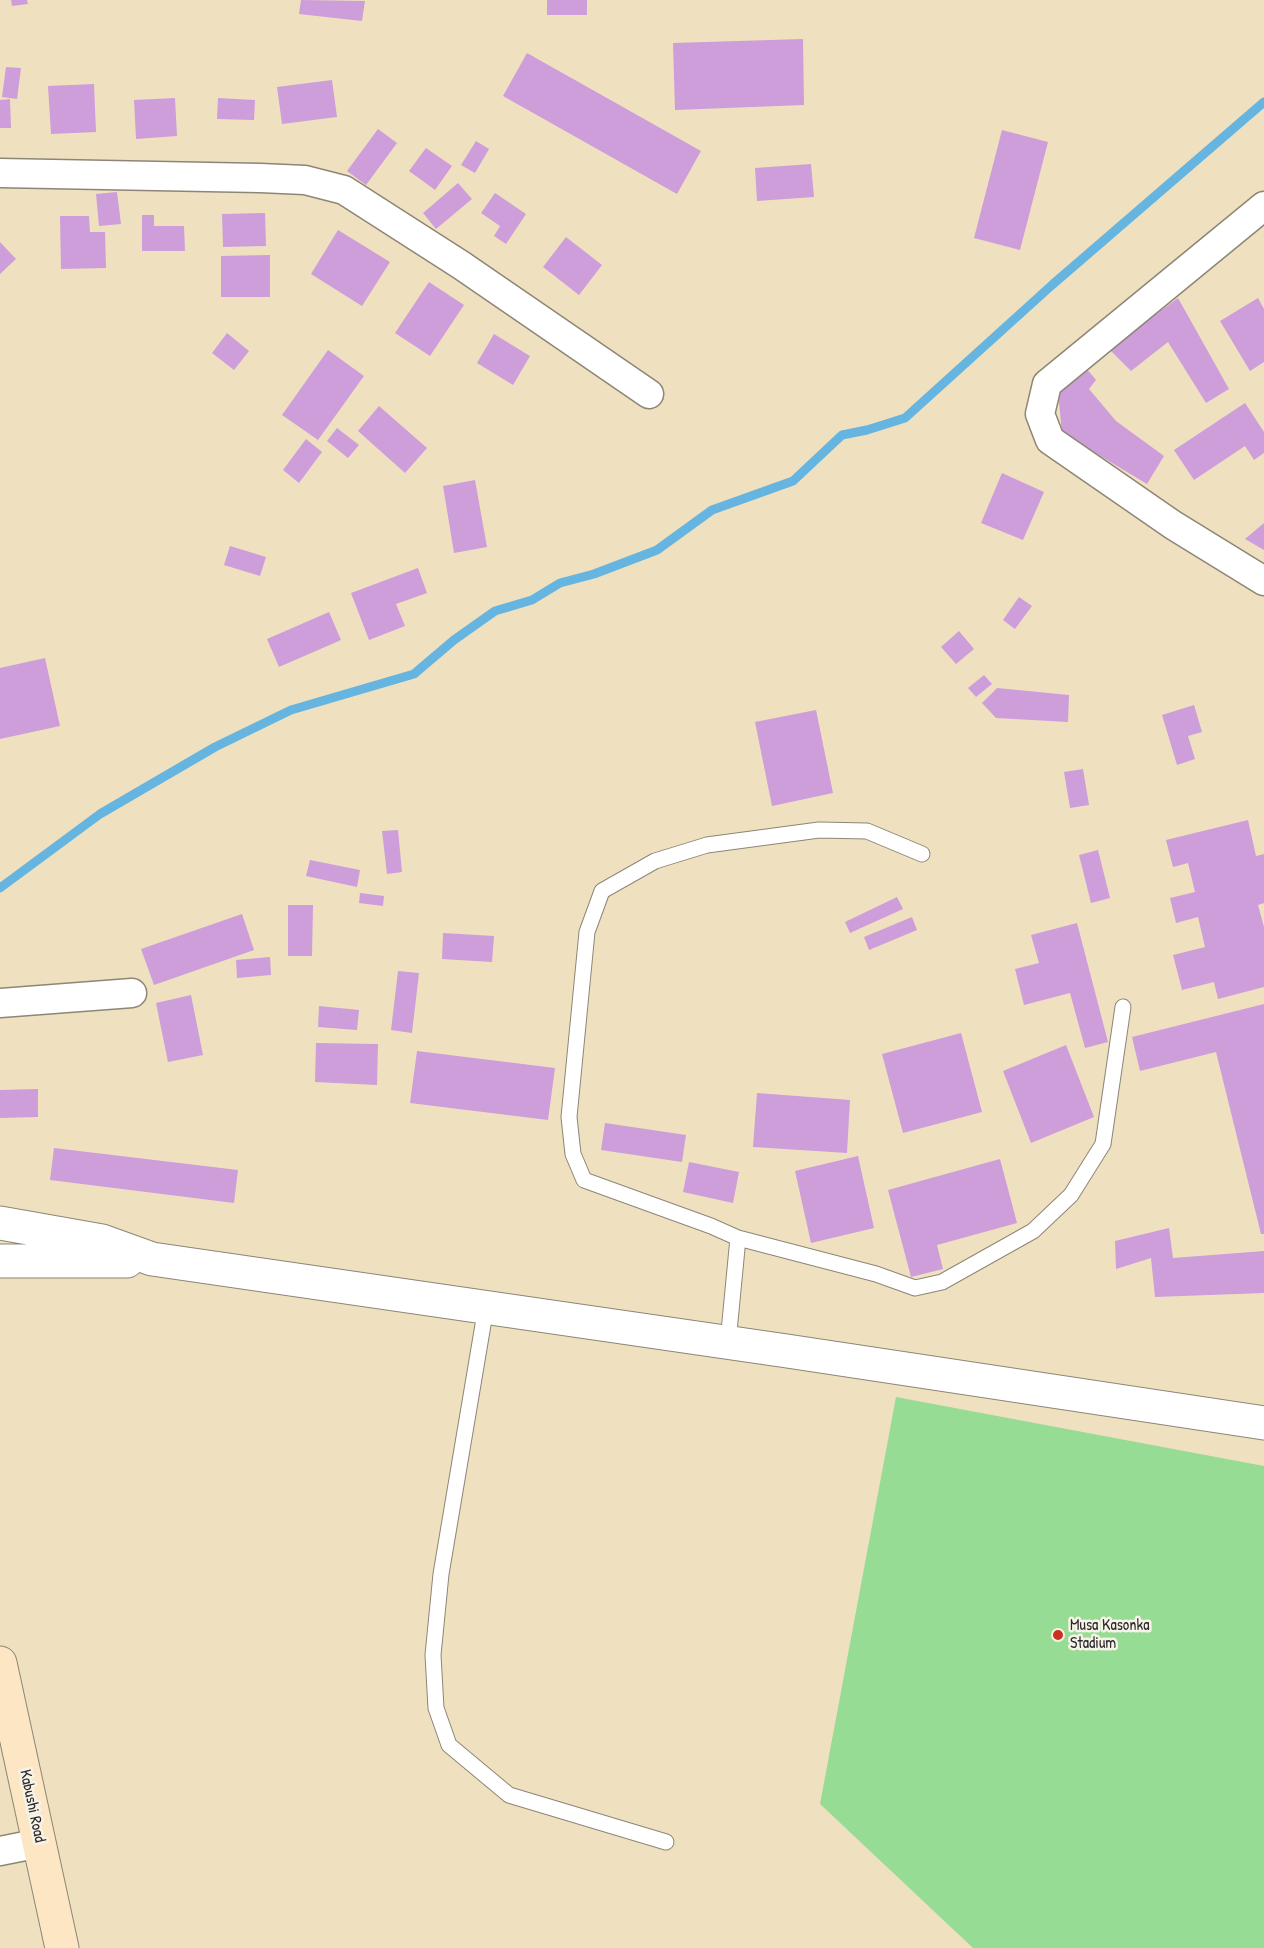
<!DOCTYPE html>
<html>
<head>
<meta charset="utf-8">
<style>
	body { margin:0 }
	canvas { display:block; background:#efe0c0 }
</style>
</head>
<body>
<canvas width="1264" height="1948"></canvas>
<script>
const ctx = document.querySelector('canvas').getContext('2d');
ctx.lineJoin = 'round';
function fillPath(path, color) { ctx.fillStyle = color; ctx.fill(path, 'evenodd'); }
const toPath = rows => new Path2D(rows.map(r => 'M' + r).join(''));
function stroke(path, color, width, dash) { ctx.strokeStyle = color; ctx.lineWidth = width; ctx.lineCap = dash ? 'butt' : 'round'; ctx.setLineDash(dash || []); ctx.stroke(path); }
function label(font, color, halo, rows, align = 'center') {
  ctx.font = font + ' "Patrick Hand",sans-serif'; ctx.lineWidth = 5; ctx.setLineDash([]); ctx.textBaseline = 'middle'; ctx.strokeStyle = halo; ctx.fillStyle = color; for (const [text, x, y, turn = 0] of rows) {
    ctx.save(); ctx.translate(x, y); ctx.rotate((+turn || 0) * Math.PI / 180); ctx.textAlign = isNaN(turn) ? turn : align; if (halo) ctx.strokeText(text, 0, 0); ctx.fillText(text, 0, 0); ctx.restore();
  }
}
const green = toPath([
	[896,1397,1264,1466,1264,1948,973,1948,820,1804]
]);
const stream = toPath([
	[0,888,100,814,215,747,291,710,414,674,454,640,495,611,532,600,560,583,594,574,657,550,712,510,793,481,842,435,867,430,905,418,1052,285,1264,102]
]);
const building = toPath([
	[11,0,27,0,28,4,12,6],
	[301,0,365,1,362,21,299,14],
	[547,0,587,0,587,15,547,15],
	[803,39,804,105,675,110,673,43],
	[527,53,701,151,677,194,503,96],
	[6,67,21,68,17,99,2,97],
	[332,80,337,117,282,124,277,87],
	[94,84,96,132,51,134,48,86],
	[175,98,177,136,136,139,134,100],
	[218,98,255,100,254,120,217,119],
	[10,99,11,128,0,128,0,100],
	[378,129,397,143,366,185,347,171],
	[1002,130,1048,142,1020,250,974,238],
	[476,141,489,149,475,173,461,165],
	[426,148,452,166,435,190,409,171],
	[811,164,814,197,757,201,755,168],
	[458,183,472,199,436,229,423,213],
	[117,192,121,224,99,226,96,194],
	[495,193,526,214,506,244,494,236,500,226,481,213],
	[265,213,266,246,223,247,222,214],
	[142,215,154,215,154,226,184,226,185,251,142,251],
	[60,216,89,216,90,232,105,232,106,268,61,269],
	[338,230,390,262,362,306,311,274],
	[566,237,602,265,579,295,543,267],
	[0,242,16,259,0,274],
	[270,255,270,297,221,297,221,256],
	[429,282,464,305,430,356,395,333],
	[1178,298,1229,389,1206,403,1168,342,1131,371,1109,349],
	[1258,298,1264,309,1264,362,1250,371,1220,321],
	[227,333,249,351,234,370,212,353],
	[494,334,530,356,513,385,477,363],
	[328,350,364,376,318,440,282,415],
	[1086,368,1096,380,1089,389,1116,421,1164,456,1147,484,1062,433,1058,392],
	[1245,403,1264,432,1264,453,1254,460,1245,446,1194,480,1174,450],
	[379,406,427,448,405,473,358,431],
	[337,428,359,445,348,458,327,441],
	[306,439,322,452,299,483,283,470],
	[1002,473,1044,492,1023,540,981,523],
	[475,480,487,547,454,553,443,486],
	[1264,523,1264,550,1245,539],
	[230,546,266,557,260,576,224,565],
	[418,568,427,593,396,604,405,626,369,640,351,593],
	[1019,597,1032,606,1015,629,1003,620],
	[329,612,341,640,279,667,267,639],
	[959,631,974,649,956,664,941,647],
	[45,658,60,726,0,739,0,668],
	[984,675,992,684,976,697,968,688],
	[997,688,1069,695,1068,722,996,718,982,703],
	[1194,705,1202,732,1188,736,1195,759,1177,765,1162,715],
	[816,710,833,793,772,806,755,722],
	[1083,769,1089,805,1070,808,1064,772],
	[1248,820,1256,856,1264,854,1264,903,1258,905,1264,927,1264,987,1218,999,1214,982,1182,990,1173,955,1205,947,1198,917,1176,923,1170,898,1195,892,1188,863,1173,867,1166,840],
	[398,830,402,872,387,874,382,831],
	[1098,850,1110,898,1091,903,1079,855],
	[310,860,360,870,357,887,306,876],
	[360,893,384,896,383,906,359,903],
	[897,897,903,909,850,933,845,922],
	[288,905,313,905,312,956,288,956],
	[242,914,254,950,154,985,141,949],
	[912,917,917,930,869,950,864,937],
	[1077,923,1108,1042,1085,1048,1070,993,1024,1005,1015,969,1039,963,1031,935],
	[443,933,494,936,492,962,442,959],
	[270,957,271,975,237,978,236,960],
	[398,971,419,973,412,1033,391,1030],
	[191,995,203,1055,168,1062,156,1003],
	[1264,1004,1264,1234,1261,1234,1216,1052,1140,1071,1132,1037],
	[319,1006,359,1010,357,1030,318,1027],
	[961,1033,982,1112,903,1133,882,1054],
	[316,1043,378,1044,377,1085,315,1082],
	[1066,1045,1094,1117,1031,1143,1003,1071],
	[417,1051,555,1068,548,1120,410,1103],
	[38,1089,38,1117,0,1118,0,1090],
	[757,1093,850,1100,847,1153,753,1147],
	[605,1123,686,1135,682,1162,601,1150],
	[54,1148,238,1170,234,1203,50,1180],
	[858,1156,874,1228,811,1243,795,1171],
	[1000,1159,1017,1223,937,1245,943,1269,911,1277,888,1190],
	[689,1162,739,1172,733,1203,683,1192],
	[1169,1228,1173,1258,1264,1251,1264,1293,1155,1297,1151,1258,1116,1269,1115,1241]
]);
const service = toPath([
	[738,1238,876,1274,915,1288,942,1282,1033,1231,1071,1195,1103,1144,1123,1007],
	[486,1307,441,1574,433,1655,436,1708,449,1745,509,1795,666,1842],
	[728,1342,738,1238,711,1226,584,1180,573,1154,569,1117,587,932,602,891,655,861,707,845,819,830,867,831,922,854]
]);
const minor = toPath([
	[0,173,260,178,305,180,344,190,461,265,649,394],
	[1264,206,1047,384,1040,414,1050,440,1173,525,1264,581],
	[0,1003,132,993],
	[0,1851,40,1843]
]);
const tertiary = toPath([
	[0,1223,102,1241,152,1259,787,1351,1264,1423],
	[0,1261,127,1261]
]);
const secondary = toPath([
	[0,1663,62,1948]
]);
const markers = [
	[1058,1635,6,"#c8321e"]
];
const poiNames = [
	["Musa Kasonka",1070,1626],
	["Stadium",1070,1644]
];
const streetNames = [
	["Kabushi Road",32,1806,78]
];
fillPath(green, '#96dc95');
stroke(stream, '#66b5e1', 9);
fillPath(building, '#cd9eda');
stroke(service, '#8d8676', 17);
stroke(minor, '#8d8676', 31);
stroke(tertiary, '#8d8676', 35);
stroke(secondary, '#8d8676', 35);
stroke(service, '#fff', 15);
stroke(minor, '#fff', 28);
stroke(tertiary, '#fff', 33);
stroke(secondary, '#fce6c4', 33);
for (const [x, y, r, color] of markers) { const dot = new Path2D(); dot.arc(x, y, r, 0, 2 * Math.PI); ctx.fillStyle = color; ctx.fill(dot); stroke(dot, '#f7f3e8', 2); }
label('16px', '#2b2b2b', '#f7f3e8', poiNames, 'left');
label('16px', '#2b2b2b', '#f7f3e8', streetNames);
</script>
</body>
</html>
